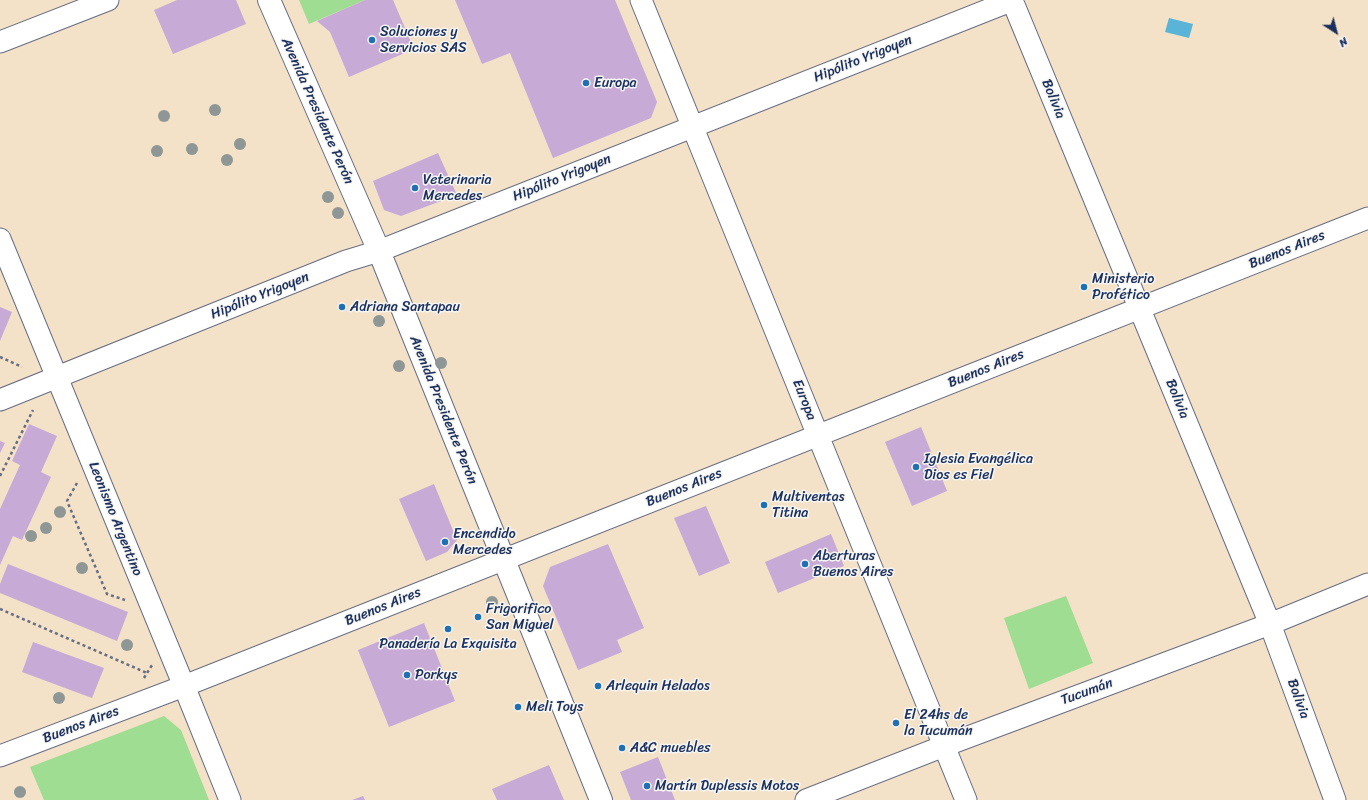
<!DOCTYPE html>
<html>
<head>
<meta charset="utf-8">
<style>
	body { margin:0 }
	#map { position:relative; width:1368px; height:800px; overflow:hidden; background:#f3e1c8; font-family:Sriracha,sans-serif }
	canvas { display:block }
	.north { position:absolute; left:1316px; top:12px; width:40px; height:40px; -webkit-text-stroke:3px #f6f6f2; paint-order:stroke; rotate:144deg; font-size:11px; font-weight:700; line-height:16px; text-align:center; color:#1b2f5e }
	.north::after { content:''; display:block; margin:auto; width:14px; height:18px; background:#1b2f5e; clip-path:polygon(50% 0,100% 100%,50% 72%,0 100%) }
</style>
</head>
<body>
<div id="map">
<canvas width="1368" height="800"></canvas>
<div class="north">N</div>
</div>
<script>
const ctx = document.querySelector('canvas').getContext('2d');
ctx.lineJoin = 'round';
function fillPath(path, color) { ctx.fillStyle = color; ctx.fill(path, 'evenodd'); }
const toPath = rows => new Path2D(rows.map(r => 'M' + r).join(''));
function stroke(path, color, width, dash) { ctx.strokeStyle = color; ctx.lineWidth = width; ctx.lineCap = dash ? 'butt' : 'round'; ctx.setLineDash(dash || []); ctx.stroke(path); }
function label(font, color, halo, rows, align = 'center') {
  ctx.font = font + ' Sriracha,sans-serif'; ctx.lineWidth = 3; ctx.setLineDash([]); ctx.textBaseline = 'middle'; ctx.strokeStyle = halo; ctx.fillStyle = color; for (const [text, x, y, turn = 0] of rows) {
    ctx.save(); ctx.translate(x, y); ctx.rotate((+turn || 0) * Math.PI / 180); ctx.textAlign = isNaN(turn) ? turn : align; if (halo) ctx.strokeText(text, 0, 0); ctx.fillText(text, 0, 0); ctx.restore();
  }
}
const green = toPath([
	[299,0,365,0,309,24],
	[1066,596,1093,663,1029,689,1004,618],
	[164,716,181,730,209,800,44,800,30,767]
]);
const water = toPath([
	[1169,18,1193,24,1189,38,1165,32]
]);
const building = toPath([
	[177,0,236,0,246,24,173,54,154,10],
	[365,0,393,0,414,49,349,77,330,32,317,21],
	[455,0,615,0,657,102,651,118,553,158,510,53,482,64],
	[438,153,457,195,401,216,384,210,373,181],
	[0,307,12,312,0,341],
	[29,424,57,436,41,472,51,477,22,540,13,536,0,565,0,509,20,465,12,461],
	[921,427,947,491,912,506,885,442],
	[0,441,5,443,0,453],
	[434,484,457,540,447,552,426,561,399,499],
	[706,506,730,563,699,576,674,518],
	[831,534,844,566,778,593,765,562],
	[608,544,644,628,617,640,622,652,578,670,543,586,550,567],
	[8,564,128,612,117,641,0,593,0,584],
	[424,623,455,701,389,727,358,650],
	[33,642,104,668,92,698,22,672],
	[658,757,675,800,631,800,620,772],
	[549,765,564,800,497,800,492,789],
	[363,796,365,800,352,800]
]);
const path = toPath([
	[0,357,22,367],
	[0,476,33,410],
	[77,483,67,501,107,594,125,600],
	[0,609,147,673],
	[144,678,152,665]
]);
const minor = toPath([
	[641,0,966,800],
	[1012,0,1270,624,1335,800],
	[0,42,108,0],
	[0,239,184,686,230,800],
	[0,400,346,261,379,251,1013,0],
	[0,756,184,686,1368,218],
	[806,800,944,746,1270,624,1368,584]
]);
const major = toPath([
	[269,0,379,251,601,800]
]);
const trees = [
	[215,110],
	[164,116],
	[240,144],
	[192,149],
	[157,151],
	[227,160],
	[328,197],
	[338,213],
	[379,321],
	[441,363],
	[399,366],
	[60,512],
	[46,528],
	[31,536],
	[82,568],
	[492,602],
	[127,645],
	[59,698],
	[20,792]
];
const markers = [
	[372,40,4,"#1f6fb2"],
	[586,83,4,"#1f6fb2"],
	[415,188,4,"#1f6fb2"],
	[1084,287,4,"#1f6fb2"],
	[342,307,4,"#1f6fb2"],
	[916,467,4,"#1f6fb2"],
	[764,505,4,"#1f6fb2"],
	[445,542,4,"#1f6fb2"],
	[805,564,4,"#1f6fb2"],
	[478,617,4,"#1f6fb2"],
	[448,629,4,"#1f6fb2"],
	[407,675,4,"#1f6fb2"],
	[598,686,4,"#1f6fb2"],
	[518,707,4,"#1f6fb2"],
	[896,723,4,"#1f6fb2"],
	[622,748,4,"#1f6fb2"],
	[647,786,4,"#1f6fb2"]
];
const poiNames = [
	["Soluciones y",380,32],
	["Servicios SAS",380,48],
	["Europa",594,83],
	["Veterinaria",423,180],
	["Mercedes",423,196],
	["Ministerio",1092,279],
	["Profético",1092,295],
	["Adriana Santapau",350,307],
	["Iglesia Evangélica",924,459],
	["Dios es Fiel",924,475],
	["Multiventas",772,497],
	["Titina",772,513],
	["Encendido",453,534],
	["Mercedes",453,550],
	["Aberturas",813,556],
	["Buenos Aires",813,572],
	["Frigorifico",486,609],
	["San Miguel",486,625],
	["Panadería La Exquisita",448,644,"center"],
	["Porkys",415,675],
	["Arlequin Helados",606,686],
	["Meli Toys",526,707],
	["El 24hs de",904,715],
	["la Tucumán",904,731],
	["A&C muebles",630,748],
	["Martín Duplessis Motos",655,786]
];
const streetNames = [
	["Hipólito Yrigoyen",863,59,-22],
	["Bolivia",1053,99,68],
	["Avenida Presidente Perón",317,111,66],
	["Hipólito Yrigoyen",562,178,-22],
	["Buenos Aires",1287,250,-22],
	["Hipólito Yrigoyen",260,296,-22],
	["Buenos Aires",986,369,-22],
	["Bolivia",1177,399,68],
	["Europa",804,400,68],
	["Avenida Presidente Perón",443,410,68],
	["Buenos Aires",684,488,-22],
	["Leonismo Argentino",115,519,68],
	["Buenos Aires",383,607,-22],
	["Tucumán",1087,692,-20],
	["Bolivia",1298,699,70],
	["Buenos Aires",81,725,-21]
];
fillPath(green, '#9fdd92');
fillPath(water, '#5ab4d7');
fillPath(building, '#c8aad7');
stroke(minor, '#676d83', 23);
stroke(major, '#676d83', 24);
stroke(path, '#676d83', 2.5, [3, 3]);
stroke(minor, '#fff', 21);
stroke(major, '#fff', 22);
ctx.fillStyle = '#8e9795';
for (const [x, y] of trees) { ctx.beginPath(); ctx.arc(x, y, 6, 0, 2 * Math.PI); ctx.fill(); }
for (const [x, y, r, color] of markers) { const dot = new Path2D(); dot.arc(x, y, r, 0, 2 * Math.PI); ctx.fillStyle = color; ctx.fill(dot); stroke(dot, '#f6f6f2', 1.5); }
label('14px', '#1b2f5e', '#f6f6f2', poiNames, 'left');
label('14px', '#1b2f5e', '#f6f6f2', streetNames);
</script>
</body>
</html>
